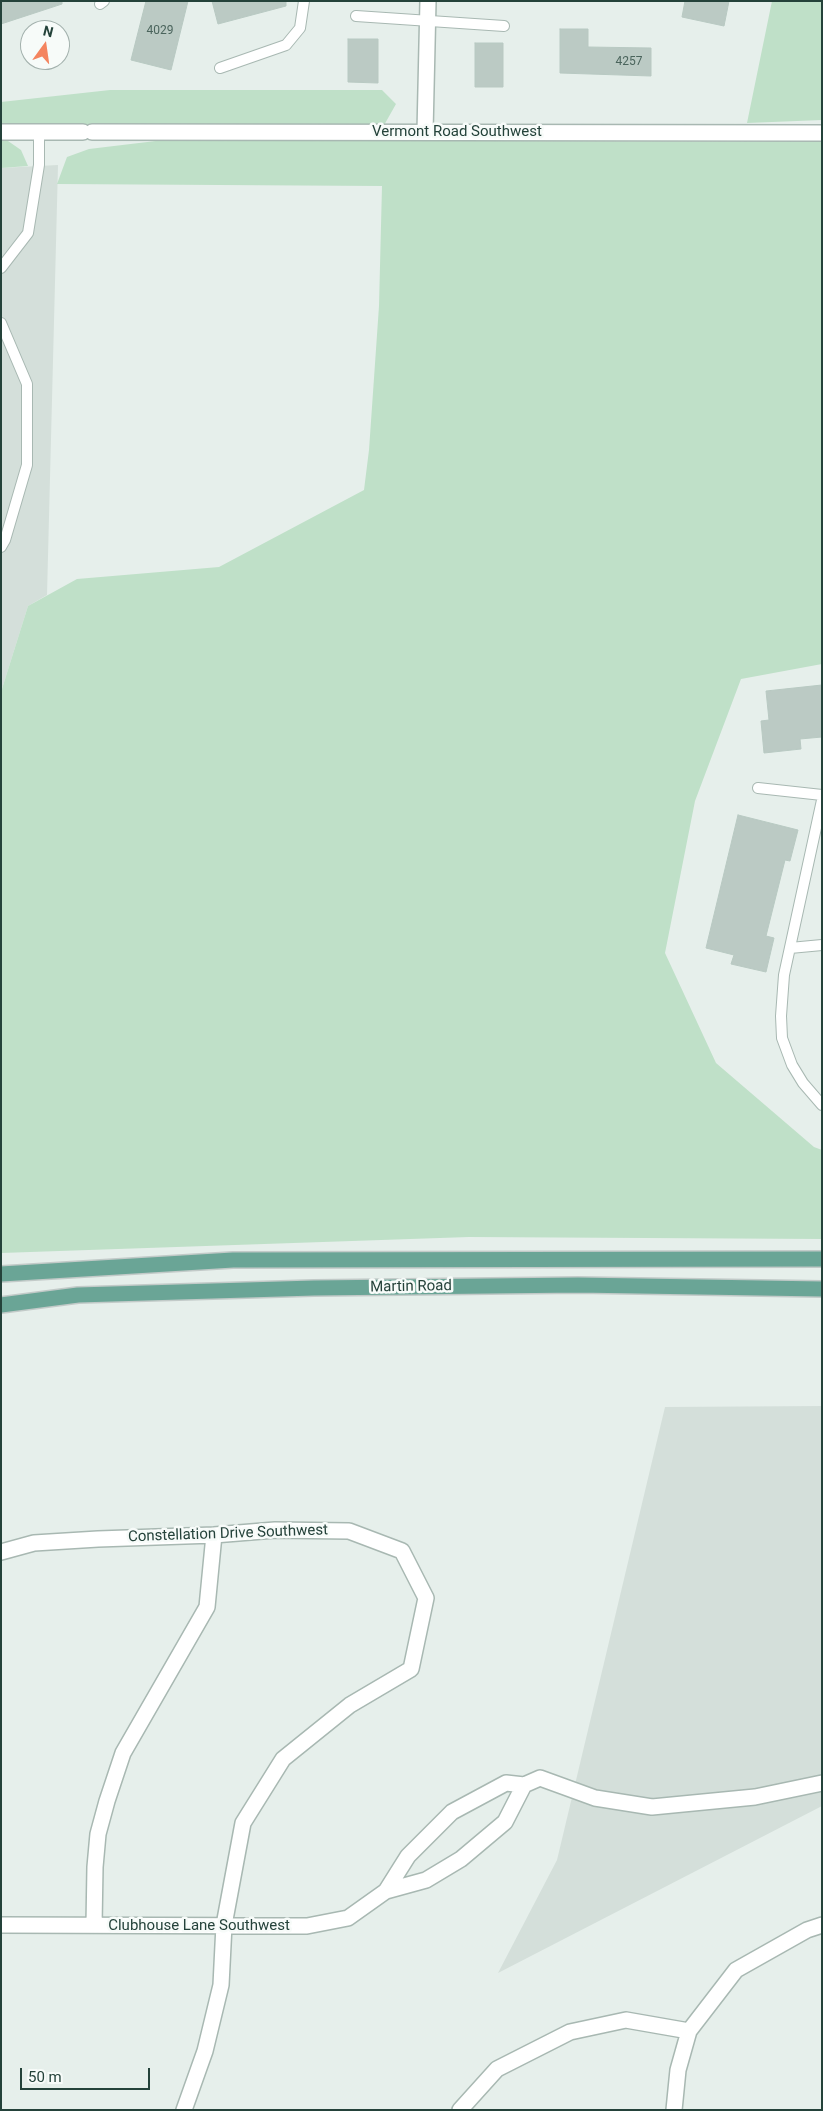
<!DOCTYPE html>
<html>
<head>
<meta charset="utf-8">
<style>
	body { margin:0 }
	#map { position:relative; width:823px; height:2111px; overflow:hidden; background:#e6efeb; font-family:Roboto,sans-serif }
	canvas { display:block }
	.frame { position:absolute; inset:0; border:2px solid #24423a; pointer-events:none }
	.north { position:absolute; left:20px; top:20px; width:50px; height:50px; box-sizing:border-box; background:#f7fbf9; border:1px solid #a3b1ad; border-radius:50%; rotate:14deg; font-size:14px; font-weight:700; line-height:20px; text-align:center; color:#24423a }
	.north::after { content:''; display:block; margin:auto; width:18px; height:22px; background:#f4845f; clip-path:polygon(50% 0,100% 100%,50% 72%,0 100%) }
	.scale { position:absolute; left:20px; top:2068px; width:130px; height:22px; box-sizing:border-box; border:2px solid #24423a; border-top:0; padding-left:6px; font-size:15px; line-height:18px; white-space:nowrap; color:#24423a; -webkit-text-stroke:4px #f7fbf9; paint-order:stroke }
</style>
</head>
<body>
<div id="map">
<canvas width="823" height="2111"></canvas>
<div class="frame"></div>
<div class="north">N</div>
<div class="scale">50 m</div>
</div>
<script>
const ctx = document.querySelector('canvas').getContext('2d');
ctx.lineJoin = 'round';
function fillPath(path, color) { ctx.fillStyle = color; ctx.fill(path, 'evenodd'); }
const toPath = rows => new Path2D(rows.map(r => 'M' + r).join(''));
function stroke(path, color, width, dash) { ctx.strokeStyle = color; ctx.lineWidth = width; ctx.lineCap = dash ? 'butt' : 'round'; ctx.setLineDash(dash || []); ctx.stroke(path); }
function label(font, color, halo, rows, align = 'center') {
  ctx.font = font + ' Roboto,sans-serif'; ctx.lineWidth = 5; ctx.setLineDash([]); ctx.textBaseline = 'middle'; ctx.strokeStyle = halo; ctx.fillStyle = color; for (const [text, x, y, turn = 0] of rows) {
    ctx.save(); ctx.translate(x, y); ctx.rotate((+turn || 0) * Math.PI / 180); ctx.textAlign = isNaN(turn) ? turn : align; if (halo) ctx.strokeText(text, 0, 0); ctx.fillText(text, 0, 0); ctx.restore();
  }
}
const built = toPath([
	[58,165,47,595,28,606,1,692,1,168],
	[822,1406,822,1806,498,1973,557,1860,665,1407]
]);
const green = toPath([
	[772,1,822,1,822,120,747,123],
	[110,90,382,90,396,104,383,127,58,125,1,123,1,102],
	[164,140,822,142,822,664,741,679,695,801,665,953,716,1063,814,1147,822,1150,822,1239,469,1237,1,1253,1,692,28,606,77,579,219,567,364,490,369,450,379,306,382,186,57,184,67,157,89,149],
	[1,141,8,141,21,150,28,166,1,168]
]);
const building = toPath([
	[1,1,62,1,62,4,1,24,1,1],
	[146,1,188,1,171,70,131,60,146,1],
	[212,1,286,1,286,6,218,24,212,1],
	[685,1,729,1,724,26,682,17,685,1],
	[560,29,588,29,588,47,651,48,651,76,560,73,560,29],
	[348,39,378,39,378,83,348,82,348,39],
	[475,43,503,43,503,87,475,87,475,43],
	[822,685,822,737,800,739,801,749,764,753,761,721,769,720,766,691,822,685],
	[738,815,798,830,790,861,785,860,766,936,774,938,766,972,731,964,734,955,706,948,738,815]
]);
const lane = toPath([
	[100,4,104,1],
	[356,16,504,26],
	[220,68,286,45,300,28,304,1],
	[1,268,28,233,39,165,39,132],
	[1,323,27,384,27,465,5,540,1,547],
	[758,788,822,795],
	[822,800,784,975,781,1016,782,1038,792,1065,803,1083,822,1105],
	[790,948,822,945]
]);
const street = toPath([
	[1,132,83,132],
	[92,132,822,133],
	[425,132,428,1],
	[1,1552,34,1543,98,1539,214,1535,275,1530,349,1531,402,1551,426,1598,411,1669,350,1705,283,1759,243,1823,224,1925,221,1985,205,2051,184,2110],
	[386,1891,408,1856,452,1812,506,1783,524,1785,540,1778,595,1798,652,1807,755,1797,822,1783],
	[1,1925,307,1926,348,1918,386,1891,426,1880,461,1859,505,1822,524,1785],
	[94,1925,95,1867,98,1834,107,1801,123,1753,207,1607,214,1535],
	[460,2110,497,2069,570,2032,626,2020,689,2031],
	[674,2110,678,2070,689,2031,736,1970,807,1930,822,1925]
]);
const primary = toPath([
	[1,1274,233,1260,822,1259],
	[1,1305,78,1295,314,1288,578,1285,822,1289]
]);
const numberNames = [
	["4029",160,31],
	["4257",629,62]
];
const streetNames = [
	["Vermont Road Southwest",457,132],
	["Martin Road",411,1287,-1],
	["Constellation Drive Southwest",228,1534,-2],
	["Clubhouse Lane Southwest",199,1926]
];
fillPath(built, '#d4dfda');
fillPath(green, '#bfe0c8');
fillPath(building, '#bbcac4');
stroke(building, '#b8c9c2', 1);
stroke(lane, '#a8b8b2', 12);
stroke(street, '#a8b8b2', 18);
stroke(primary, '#c2cac8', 18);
stroke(lane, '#fff', 10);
stroke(street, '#fff', 15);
stroke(primary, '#6aa596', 15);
label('12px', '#4a645c', null, numberNames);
label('15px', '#24423a', '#f7fbf9', streetNames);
</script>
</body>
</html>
